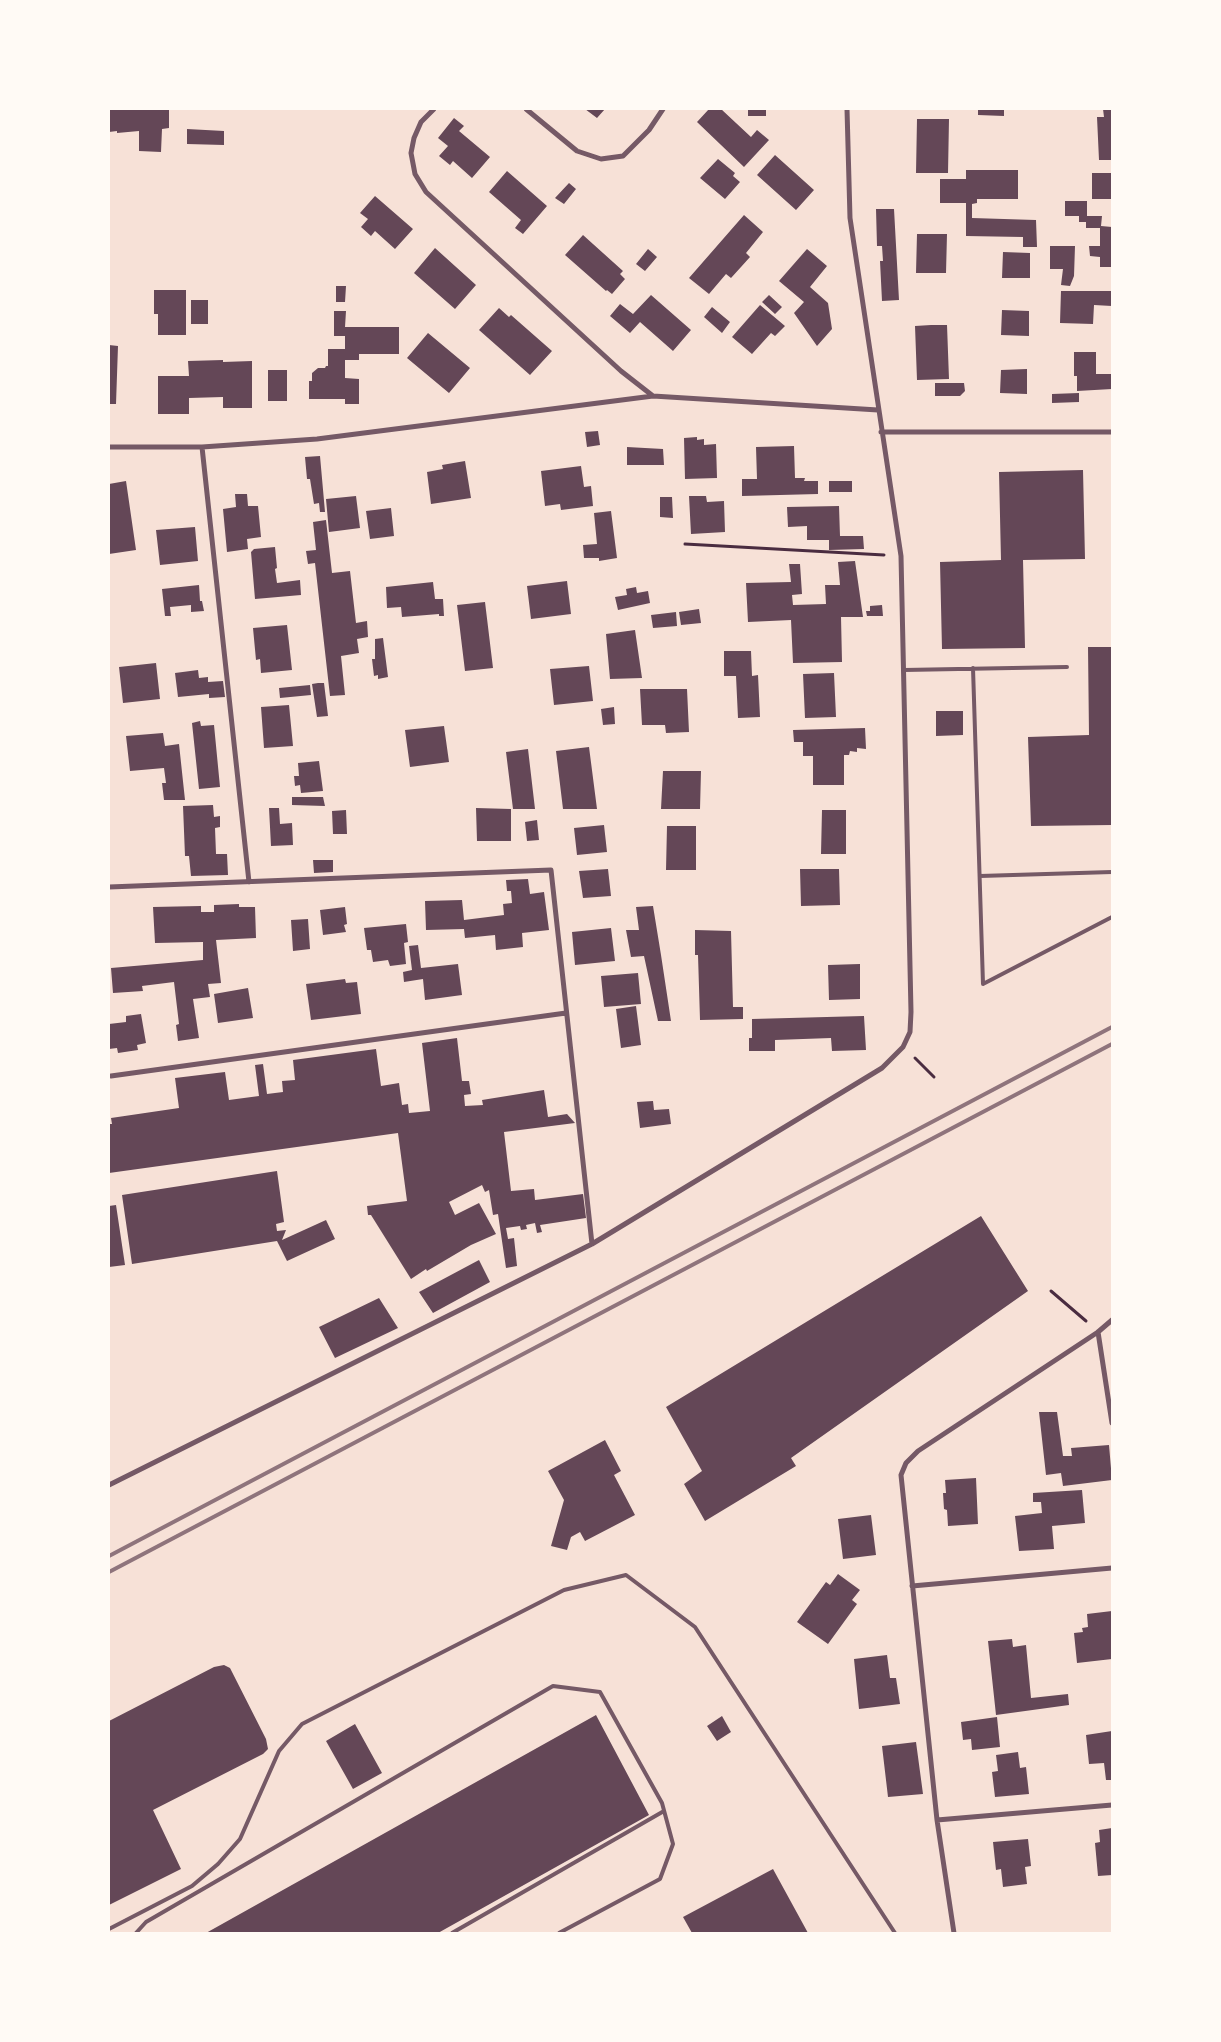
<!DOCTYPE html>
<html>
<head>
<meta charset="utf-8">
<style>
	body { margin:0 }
	#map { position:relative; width:1221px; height:2042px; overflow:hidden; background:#f7e1d7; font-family:"Golos Text",sans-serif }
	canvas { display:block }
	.frame { position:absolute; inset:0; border:110px solid #fffaf5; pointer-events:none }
</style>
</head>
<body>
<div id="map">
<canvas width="1221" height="2042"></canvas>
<div class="frame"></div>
</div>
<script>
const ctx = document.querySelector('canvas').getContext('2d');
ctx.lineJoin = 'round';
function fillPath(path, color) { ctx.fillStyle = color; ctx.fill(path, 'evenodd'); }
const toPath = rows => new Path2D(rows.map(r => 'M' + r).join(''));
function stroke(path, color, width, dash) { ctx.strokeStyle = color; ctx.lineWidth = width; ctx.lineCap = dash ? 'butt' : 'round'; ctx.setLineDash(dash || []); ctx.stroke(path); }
const building = toPath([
	[109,109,169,109,169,128,162,129,161,152,139,151,139,131,117,133,117,131,109,132],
	[585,109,605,109,597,118],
	[709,109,721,109,751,137,757,130,769,140,744,167,697,122],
	[748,109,766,109,766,116,748,116],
	[978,109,1004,109,1004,116,978,115],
	[1103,109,1112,109,1112,160,1099,160,1097,117,1104,117],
	[454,118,464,126,459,131,490,157,472,178,453,161,450,165,439,156,448,146,438,138],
	[917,119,949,119,948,173,916,173],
	[187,129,224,131,224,145,187,144],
	[775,155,814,190,796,210,757,175],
	[718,159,735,173,733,176,740,182,725,199,700,178],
	[966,170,1018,170,1018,199,977,199,977,203,972,204,972,218,1036,220,1037,247,1023,247,1023,237,966,236,966,203,940,203,940,179,966,179],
	[507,171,547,206,523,234,515,228,521,220,489,192],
	[1092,173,1112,173,1112,199,1092,199],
	[569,183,576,189,564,204,555,198],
	[375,196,413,229,395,249,375,231,371,236,361,227,368,219,360,213],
	[1065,201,1087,201,1087,216,1102,216,1101,226,1112,227,1112,267,1100,267,1100,257,1090,256,1089,246,1100,246,1100,228,1086,228,1086,222,1079,222,1079,216,1065,216],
	[876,209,894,209,899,300,882,301,880,261,883,261,882,246,877,246],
	[744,215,763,232,746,253,750,257,741,267,731,278,726,274,709,294,689,278],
	[917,234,947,234,946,273,916,273],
	[583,235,623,271,620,274,625,279,612,294,607,290,606,291,565,255],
	[1050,246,1075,246,1074,276,1070,286,1061,285,1063,269,1050,269],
	[435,248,476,285,455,309,414,273],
	[648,249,657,257,645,271,636,264],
	[807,249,827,266,810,287,828,303,832,329,817,346,794,313,804,302,779,281],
	[1003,252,1030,253,1030,278,1002,278],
	[336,286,346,286,345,302,336,302],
	[154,290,186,290,186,335,158,335,158,314,154,314],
	[1061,291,1112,291,1112,306,1094,305,1093,324,1060,323],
	[651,295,691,330,673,351,640,322,630,333,610,316,620,304,633,314],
	[769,295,782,307,775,314,762,302],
	[191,300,208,300,208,324,191,324],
	[760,305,785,326,775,336,771,333,752,354,732,337],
	[712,307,730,322,722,333,704,317],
	[499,308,509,317,511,315,552,351,530,375,479,330],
	[1002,310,1029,311,1029,336,1001,335],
	[334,311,346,311,345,327,399,327,399,354,359,354,359,360,345,360,345,378,359,379,359,404,345,404,345,399,309,399,309,381,312,381,312,373,318,368,325,368,326,366,328,366,328,349,345,349,345,336,334,336],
	[931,325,947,325,949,379,917,380,915,326],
	[428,333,470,368,449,393,407,358],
	[109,345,118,346,116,404,109,404],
	[1074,352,1096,352,1096,374,1112,374,1112,389,1077,391,1077,376,1074,376],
	[223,360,223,362,252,361,252,408,223,408,223,397,189,398,189,414,158,414,158,376,189,376,188,361],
	[1027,369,1027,394,1000,393,1001,370],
	[268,370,287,370,287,401,268,401],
	[935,383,964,383,965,391,960,396,935,396],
	[1079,393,1079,402,1052,403,1052,394],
	[598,431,600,445,587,447,585,432],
	[697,437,697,440,704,439,704,445,716,444,717,478,685,479,684,438],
	[794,446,795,478,805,478,804,481,818,481,818,494,742,496,742,479,757,479,756,447],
	[627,447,663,449,664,465,627,465],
	[320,456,325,512,320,512,319,503,314,504,310,479,307,479,305,457],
	[465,461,471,498,431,504,427,472,443,469,442,465],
	[581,466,584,487,591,486,593,506,561,510,560,504,545,506,541,471],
	[1083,470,1085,559,1023,560,1025,648,942,649,940,562,1001,560,999,472],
	[126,481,136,550,109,554,109,484],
	[829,481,852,481,852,492,829,492],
	[235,494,247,494,248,506,258,506,261,537,247,539,248,549,227,552,223,509,236,507],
	[356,496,360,528,329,532,326,499],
	[689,496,706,496,707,502,724,501,725,532,691,534],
	[660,497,672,497,673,518,660,517],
	[839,506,840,536,863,536,864,549,829,550,829,540,807,540,807,526,788,527,787,507],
	[391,508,394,536,370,539,366,511],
	[611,511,617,558,599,561,599,558,584,558,583,545,597,544,594,513],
	[326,520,332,573,350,571,356,623,367,621,368,637,357,639,359,653,341,656,345,695,330,696,315,563,308,564,306,551,316,550,313,522],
	[195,527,198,561,160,565,156,530],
	[275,547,277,568,275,569,277,583,300,580,301,595,255,599,251,552,254,549],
	[855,561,863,617,841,617,842,662,793,663,791,620,748,622,746,583,791,582,789,564,800,564,802,594,792,595,793,605,826,604,825,585,840,585,838,562],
	[567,581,571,614,531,619,527,586],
	[433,582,435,599,443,599,444,616,439,616,439,614,402,617,401,607,387,608,386,587],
	[199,585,200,601,202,601,204,611,191,612,191,605,170,607,171,616,165,616,162,589],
	[636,587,637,593,648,591,650,603,618,610,615,597,627,595,626,589],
	[485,602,493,668,465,671,457,605],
	[882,605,883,616,867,616,866,611,870,611,870,606],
	[699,609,701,623,681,625,679,612],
	[676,612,677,626,653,628,651,615],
	[287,625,292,670,261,673,260,659,256,660,253,628],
	[635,630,642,678,610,679,606,634],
	[383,638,388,677,378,679,378,675,374,676,372,659,375,659,375,639],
	[1088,647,1112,647,1112,825,1031,826,1028,737,1089,735],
	[724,651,751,651,752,676,758,675,760,717,738,718,736,676,724,676],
	[156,663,160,699,123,703,119,667],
	[589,666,593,701,554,705,550,669],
	[198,670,199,678,208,677,208,682,223,681,225,697,209,698,209,694,178,697,175,673],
	[834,673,836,717,805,718,803,674],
	[318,683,324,683,328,716,317,717,312,684],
	[310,685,311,695,280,698,279,688],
	[640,689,687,689,689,732,666,733,665,725,642,725],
	[289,705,293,746,264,748,261,707],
	[614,707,615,724,603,725,601,709],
	[936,711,963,711,963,735,936,736],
	[200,721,201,726,214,725,220,787,199,789,192,723],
	[444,726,449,762,410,767,405,730],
	[865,728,866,749,857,748,857,752,850,751,849,755,844,755,844,785,813,785,813,756,803,756,803,742,794,742,793,730],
	[163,733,165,746,179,744,185,800,164,800,162,783,166,783,164,768,130,771,126,736],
	[589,747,597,809,563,809,556,751],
	[528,749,535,809,513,809,506,752],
	[319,761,323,791,301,793,300,785,295,786,294,776,299,776,298,763],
	[663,771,701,771,700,809,661,809],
	[292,797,323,797,325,806,292,805],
	[213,805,214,817,220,816,220,827,215,828,216,854,227,854,228,875,191,876,189,856,185,856,183,806],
	[269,808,279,808,280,824,292,823,293,845,271,846],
	[476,808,511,809,511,841,477,841],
	[346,810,347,834,333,834,332,811],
	[822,810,846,810,846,854,821,854],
	[537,820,539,840,527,841,525,822],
	[604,825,607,852,577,855,574,828],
	[667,826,696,826,696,870,666,870],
	[313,860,333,860,333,872,314,873],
	[608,869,611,896,583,898,579,871],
	[800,869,839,869,840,905,801,906],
	[528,879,530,894,544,892,549,930,522,933,523,947,496,950,495,935,465,938,464,929,426,930,425,901,462,900,464,920,504,915,503,904,512,903,511,891,507,891,506,880],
	[239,904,239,907,255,907,256,938,216,940,221,983,208,984,210,997,193,999,199,1038,178,1041,176,1025,179,1024,174,982,142,986,143,991,113,993,111,968,203,960,203,942,155,943,153,907,201,906,201,912,214,912,214,905],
	[653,906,661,955,671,1021,658,1021,644,956,631,957,626,930,639,930,636,907],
	[345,907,347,924,344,925,346,932,323,935,320,910],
	[308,919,310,949,293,951,291,920],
	[406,924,408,942,404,943,406,964,390,966,388,960,373,962,371,950,367,950,364,928],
	[611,928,615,961,575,965,572,932],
	[695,930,731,931,733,1007,743,1007,743,1019,700,1020,698,955,695,955],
	[418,945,421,968,458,964,462,995,425,1000,423,979,404,982,403,972,412,970,409,946],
	[860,964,860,999,829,1000,828,965],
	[638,973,641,1004,604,1007,601,976],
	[345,979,346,983,357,982,361,1014,311,1020,306,984],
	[248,988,253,1018,218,1023,214,994],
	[636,1006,641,1045,621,1048,616,1009],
	[141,1014,146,1043,137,1045,138,1050,118,1053,117,1048,109,1049,109,1024,126,1022,126,1016],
	[864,1016,866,1050,832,1051,831,1038,775,1040,775,1051,749,1051,749,1038,752,1038,752,1019],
	[457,1038,462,1081,469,1081,471,1094,464,1095,465,1106,483,1105,482,1100,544,1090,548,1117,567,1114,575,1123,504,1132,511,1191,534,1189,535,1200,583,1194,586,1218,540,1225,542,1232,537,1233,535,1223,526,1225,527,1229,521,1230,520,1226,506,1228,508,1239,514,1238,517,1266,506,1268,498,1214,493,1215,489,1190,485,1192,482,1185,449,1202,455,1215,479,1203,496,1234,471,1245,427,1271,426,1269,411,1279,371,1215,368,1215,367,1206,407,1201,398,1133,109,1173,109,1124,112,1124,111,1118,179,1108,175,1078,225,1072,229,1100,259,1096,255,1065,263,1064,267,1094,283,1092,282,1081,295,1080,293,1060,376,1049,381,1086,399,1083,402,1105,408,1104,409,1113,430,1111,422,1043],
	[653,1101,654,1110,669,1109,671,1124,640,1128,637,1102],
	[277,1171,284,1222,276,1224,277,1231,286,1230,282,1240,326,1220,335,1239,287,1261,277,1241,132,1264,122,1195],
	[116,1205,125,1265,109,1267,109,1206],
	[981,1216,1028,1291,791,1458,796,1466,705,1521,684,1484,702,1471,666,1407],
	[479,1260,490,1282,433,1313,419,1292],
	[379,1298,398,1328,335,1358,319,1327],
	[1039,1412,1057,1412,1063,1456,1072,1456,1071,1448,1109,1445,1112,1480,1063,1486,1061,1473,1046,1475],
	[605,1440,621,1471,614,1475,635,1515,585,1541,580,1532,571,1537,567,1550,551,1546,564,1500,548,1471],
	[976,1478,978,1524,948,1526,947,1510,944,1509,943,1493,946,1493,945,1480],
	[1082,1490,1085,1523,1052,1526,1054,1549,1019,1551,1015,1516,1042,1513,1041,1502,1033,1502,1033,1493],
	[871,1515,876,1555,843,1559,838,1519],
	[838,1574,860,1590,852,1600,857,1604,828,1644,797,1622,826,1582,830,1585],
	[1112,1611,1112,1659,1077,1663,1074,1633,1083,1632,1082,1628,1088,1627,1087,1614],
	[1012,1639,1013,1647,1026,1645,1031,1698,1068,1694,1069,1705,996,1715,988,1641],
	[887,1655,890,1678,896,1678,900,1704,859,1709,854,1659],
	[224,1665,230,1668,266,1739,268,1749,263,1754,153,1810,181,1869,109,1905,109,1721,214,1667],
	[596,1715,649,1815,438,1933,206,1933],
	[722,1716,731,1732,717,1741,707,1726],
	[997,1717,1000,1747,972,1750,971,1739,963,1740,961,1722],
	[355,1724,382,1773,353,1789,326,1741],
	[1112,1731,1112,1780,1106,1780,1104,1763,1089,1764,1086,1735],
	[916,1742,923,1794,888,1797,882,1746],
	[1018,1752,1020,1768,1026,1767,1029,1794,995,1797,992,1772,998,1771,996,1755],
	[1112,1828,1112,1875,1098,1876,1095,1843,1100,1842,1099,1830],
	[1028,1839,1031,1866,1025,1867,1027,1884,1003,1887,1001,1869,996,1870,993,1842],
	[773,1869,808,1933,692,1933,683,1917]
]);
const path = toPath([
	[685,544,884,555],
	[915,1058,934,1077],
	[1051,1291,1086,1321]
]);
const service = toPath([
	[973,668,983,984,1112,917],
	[904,670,1067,667],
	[980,876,1112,872],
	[109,1929,192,1886,218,1864,240,1839,279,1751,302,1724,564,1590,626,1575,695,1627,895,1933],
	[136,1933,146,1922,553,1686,600,1692,662,1803,673,1844,660,1879,559,1933],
	[452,1933,664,1811]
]);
const minor = toPath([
	[434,109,421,122,414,138,411,153,415,174,426,192,621,371,653,396],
	[526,109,577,151,601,159,623,156,649,130,663,109],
	[881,432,1112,432],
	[109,447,202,447,317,439,653,396,878,410],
	[202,447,249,882],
	[109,887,551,870,592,1244],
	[111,1076,566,1013],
	[1098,1332,1112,1423],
	[109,1485,592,1244,882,1068,903,1047,910,1032,911,1012,901,556,850,218,847,109],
	[912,1586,1112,1568],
	[937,1820,1112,1805],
	[954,1933,937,1820,901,1475,906,1463,918,1451,1098,1332,1112,1320]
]);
const rail = toPath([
	[109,1556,1112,1027],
	[109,1572,1112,1044]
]);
fillPath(building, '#644757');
stroke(path, '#4a2c40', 3);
stroke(service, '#755966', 4);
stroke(minor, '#755966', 5);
stroke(rail, '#8f747c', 4);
</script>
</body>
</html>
